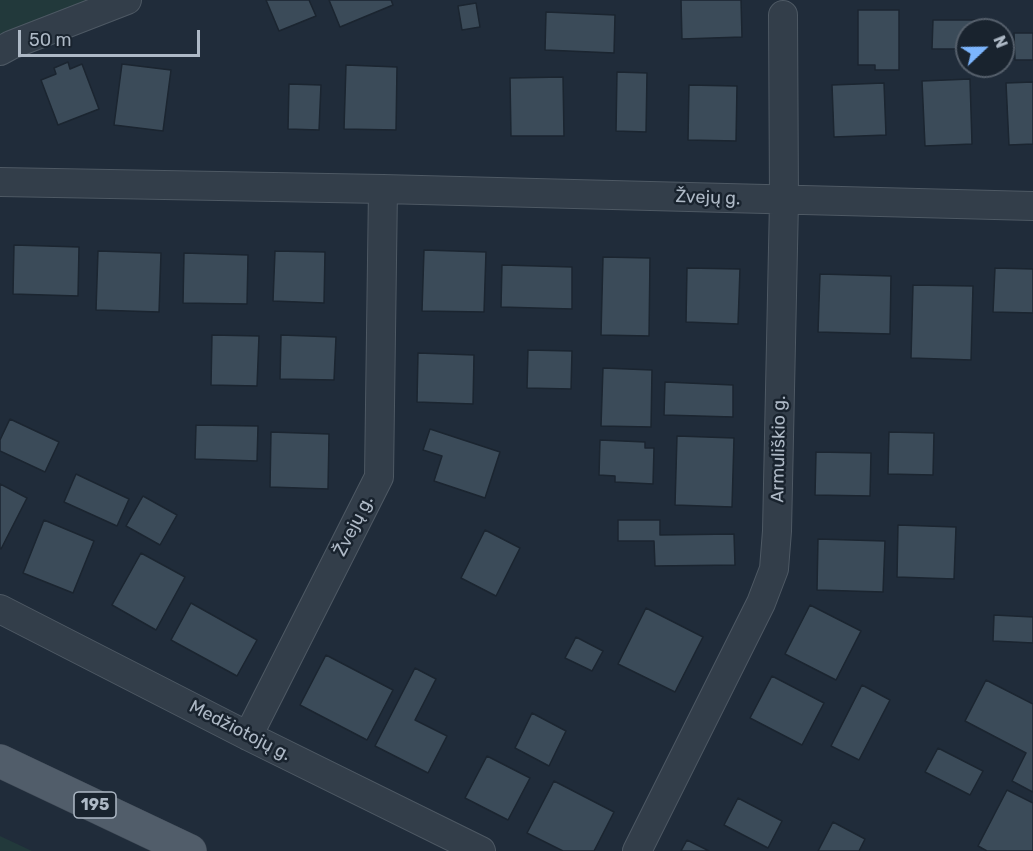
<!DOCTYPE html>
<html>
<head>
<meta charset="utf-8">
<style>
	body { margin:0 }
	#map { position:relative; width:1033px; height:851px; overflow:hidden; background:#202c3a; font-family:Rubik,sans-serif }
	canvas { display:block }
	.north { position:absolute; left:955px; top:18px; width:60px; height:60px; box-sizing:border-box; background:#19232e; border:2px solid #555f6b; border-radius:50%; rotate:68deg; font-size:16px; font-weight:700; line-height:24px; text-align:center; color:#aeb9c6 }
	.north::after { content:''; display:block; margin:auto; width:21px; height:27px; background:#7cb5fd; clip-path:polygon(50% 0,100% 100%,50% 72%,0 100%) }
	.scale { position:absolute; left:18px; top:30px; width:182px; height:27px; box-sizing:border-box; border:3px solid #aeb9c6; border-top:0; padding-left:8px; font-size:18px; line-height:21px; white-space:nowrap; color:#aeb9c6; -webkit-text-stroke:4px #19232e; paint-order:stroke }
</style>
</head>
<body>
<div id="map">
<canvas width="1033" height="851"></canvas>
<div class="north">N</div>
<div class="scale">50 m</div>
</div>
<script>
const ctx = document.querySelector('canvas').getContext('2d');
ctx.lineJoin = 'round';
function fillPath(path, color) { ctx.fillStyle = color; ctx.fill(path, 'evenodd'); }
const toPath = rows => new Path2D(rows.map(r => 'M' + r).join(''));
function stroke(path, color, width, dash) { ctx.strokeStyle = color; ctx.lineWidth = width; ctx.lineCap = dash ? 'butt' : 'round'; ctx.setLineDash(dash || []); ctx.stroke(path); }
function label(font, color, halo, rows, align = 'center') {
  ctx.font = font + ' Rubik,sans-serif'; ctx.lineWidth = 5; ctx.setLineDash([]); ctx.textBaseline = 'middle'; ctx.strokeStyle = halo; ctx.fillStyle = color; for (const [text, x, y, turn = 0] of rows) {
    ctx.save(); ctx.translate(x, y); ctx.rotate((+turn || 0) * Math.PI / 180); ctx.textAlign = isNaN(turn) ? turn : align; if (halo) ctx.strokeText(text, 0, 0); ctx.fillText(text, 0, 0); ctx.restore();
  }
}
const green = toPath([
	[0,0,100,0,0,40],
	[0,836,32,851,0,851]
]);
const building = toPath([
	[266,0,309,0,316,16,279,31,266,0],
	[329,0,391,0,393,5,340,27,329,0],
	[681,0,741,0,742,37,682,39,681,0],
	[476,3,480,27,462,30,458,6,476,3],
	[858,10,899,10,899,70,875,70,875,65,858,65,858,10],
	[546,12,615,15,614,53,545,50,546,12],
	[933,20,985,20,985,30,967,30,967,59,964,59,964,49,932,49,933,20],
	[1014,33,1033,33,1033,60,1015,60,1014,33],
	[68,62,70,69,82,64,99,109,58,125,41,80,56,74,54,68,68,62],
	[122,64,171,70,163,131,114,125,122,64],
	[346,65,397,67,396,130,344,129,346,65],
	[617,72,647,73,646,132,616,131,617,72],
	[563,77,564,136,511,136,510,78,563,77],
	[970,79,972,144,925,146,922,81,970,79],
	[1033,82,1033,144,1009,145,1006,83,1033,82],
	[884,83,886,135,834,137,832,85,884,83],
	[289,84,321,85,319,130,288,129,289,84],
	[689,85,737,86,736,141,688,140,689,85],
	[14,245,79,247,78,296,13,294,14,245],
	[424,250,486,252,484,312,422,311,424,250],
	[98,251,161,253,159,312,96,310,98,251],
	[275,251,325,252,324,303,273,301,275,251],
	[184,253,248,255,247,304,183,303,184,253],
	[603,257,650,258,649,336,601,335,603,257],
	[502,265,572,267,572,309,501,307,502,265],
	[687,268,740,269,738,324,686,322,687,268],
	[995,268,1033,269,1033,313,993,312,995,268],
	[820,274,891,276,890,334,818,332,820,274],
	[913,285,973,286,971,360,911,358,913,285],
	[212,335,259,336,257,386,211,385,212,335],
	[281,335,336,337,334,380,280,379,281,335],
	[528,350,572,351,571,389,527,388,528,350],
	[418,353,474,355,473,404,417,402,418,353],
	[603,368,652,370,651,427,601,426,603,368],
	[665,382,733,385,733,417,664,415,665,382],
	[10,419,59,442,45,472,0,451,0,440,10,419],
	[196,425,258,426,257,461,195,459,196,425],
	[430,429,500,452,485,498,434,481,442,456,423,450,430,429],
	[271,432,329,434,328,489,270,487,271,432],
	[889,432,934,433,933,475,888,474,889,432],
	[677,436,734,438,732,507,675,505,677,436],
	[600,440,645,442,645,448,654,448,653,484,615,482,615,476,599,475,600,440],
	[816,452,871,453,870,496,815,495,816,452],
	[76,474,129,499,117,526,64,502,76,474],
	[0,484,27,498,1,549,0,548,0,484],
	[143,496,177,515,160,545,126,526,143,496],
	[44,520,94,541,73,593,23,573,44,520],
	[618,520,660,520,660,535,734,534,735,565,655,566,654,541,618,541,618,520],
	[898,525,956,527,954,579,897,577,898,525],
	[485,530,520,548,496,596,461,578,485,530],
	[818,539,885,541,883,592,817,590,818,539],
	[141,553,185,577,156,630,112,605,141,553],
	[191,603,257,640,237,676,171,640,191,603],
	[810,605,861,631,836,680,785,654,810,605],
	[646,608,703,637,675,692,618,664,646,608],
	[994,615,1033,617,1033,643,993,641,994,615],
	[576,637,603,651,592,671,565,658,576,637],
	[326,655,393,690,367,740,300,705,326,655],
	[415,668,436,679,415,720,447,736,428,773,375,746,415,668],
	[772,676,824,703,802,745,750,718,772,676],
	[986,680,1033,704,1033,792,1012,781,1026,753,965,721,986,680],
	[862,685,890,700,859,760,831,746,862,685],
	[532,713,566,731,549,766,515,748,532,713],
	[938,748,983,771,970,795,925,772,938,748],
	[487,756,530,778,508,820,465,798,487,756],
	[554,781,614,812,594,851,563,851,527,833,554,781],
	[1007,790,1033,803,1033,851,987,851,978,846,1007,790],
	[738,798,782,821,768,848,724,825,738,798],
	[833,822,865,839,859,851,818,851,833,822],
	[687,840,709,851,681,851,687,840]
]);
const minor = toPath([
	[0,51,11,45,127,0],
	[0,182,383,189,1033,206],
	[0,609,248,736,481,851],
	[248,736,379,477,383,189],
	[637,851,761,603,774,569,777,531,784,201,783,15]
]);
const major = toPath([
	[0,761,190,851]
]);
const shields = [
	[95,805,42]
];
const shieldNames = [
	["195",95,805]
];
const streetNames = [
	["Žvejų g.",708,198,2],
	["Armuliškio g.",779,449,-89],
	["Žvejų g.",354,526,-63],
	["Medžiotojų g.",240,731,27]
];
fillPath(green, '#22393b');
fillPath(building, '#3b4b59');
stroke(building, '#1b2530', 1.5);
stroke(minor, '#4e5964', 30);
stroke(major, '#3d4753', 34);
stroke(minor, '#333e4a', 28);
stroke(major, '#515d6a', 33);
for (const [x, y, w] of shields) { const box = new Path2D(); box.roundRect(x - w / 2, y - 13, w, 26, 4.5); ctx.fillStyle = '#19232e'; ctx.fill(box); stroke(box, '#aeb9c6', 1.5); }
label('bold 16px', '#aeb9c6', null, shieldNames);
label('18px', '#aeb9c6', '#19232e', streetNames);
</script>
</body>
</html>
